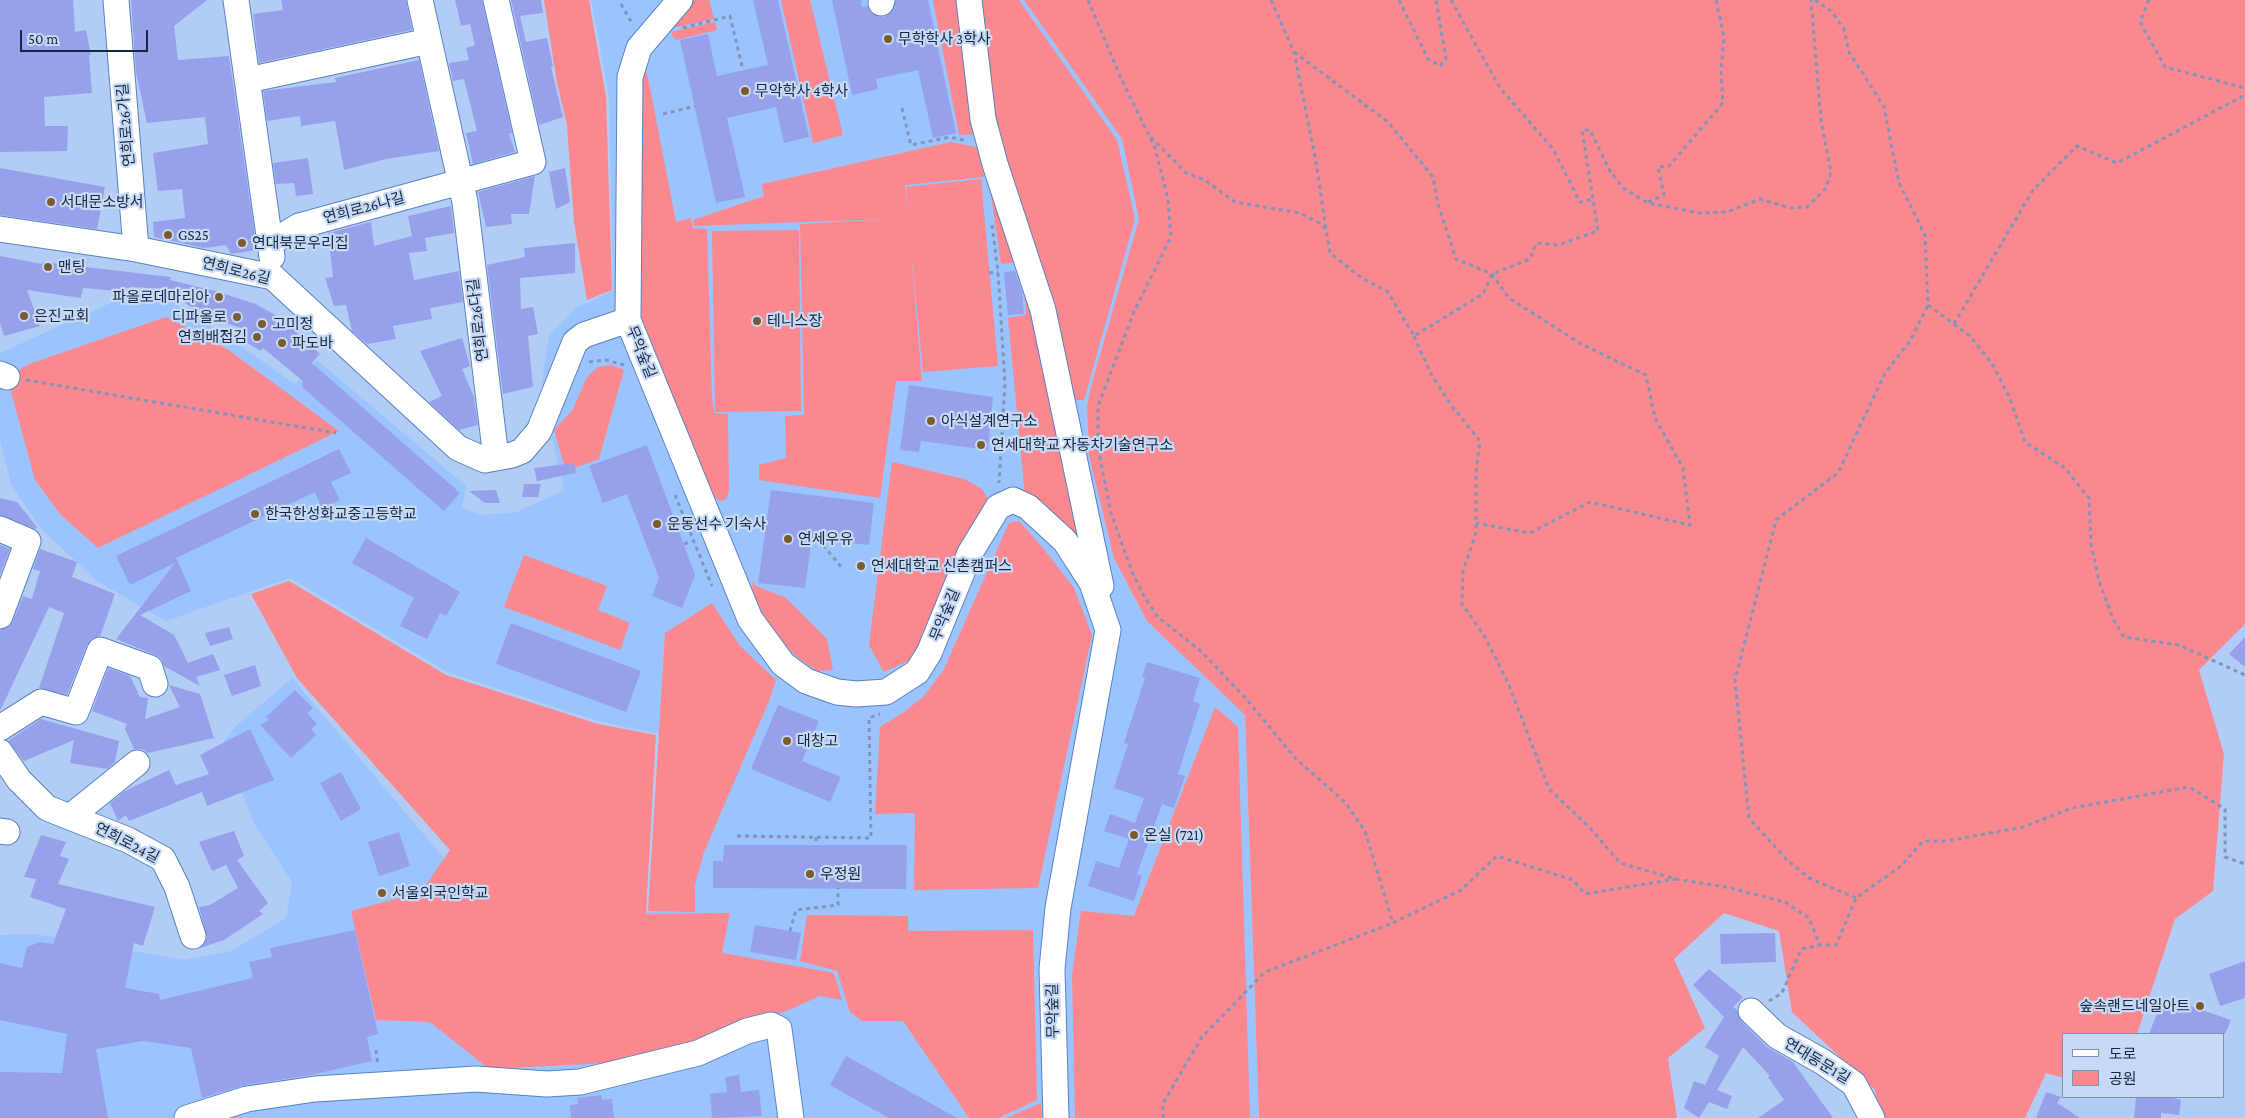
<!DOCTYPE html>
<html>
<head>
<meta charset="utf-8">
<style>
	body { margin:0 }
	#map { position:relative; width:2245px; height:1118px; overflow:hidden; background:#b1cdf5; font-family:"Crimson Pro","Noto Sans KR",serif }
	canvas { display:block }
	.legend { position:absolute; left:2062px; top:1033px; width:162px; height:65px; box-sizing:border-box; background:#c6d9f5; border:1px solid #7f92ad; margin:0; padding:6px 9px; list-style:none; font-size:15px; color:#152740 }
	.legend li { display:flex; align-items:center; gap:10px; height:25px }
	.legend b { width:25px; border:1px solid #7f92ad }
	.scale { position:absolute; left:20px; top:30px; width:128px; height:22px; box-sizing:border-box; border:2px solid #152740; border-top:0; padding-left:6px; font-size:15px; line-height:18px; white-space:nowrap; color:#152740; -webkit-text-stroke:4px #c6d9f5; paint-order:stroke }
</style>
</head>
<body>
<div id="map">
<canvas width="2245" height="1118"></canvas>
<ul class="legend">
<li><b style="height:6px;background:#fff"></b>도로</li>
<li><b style="height:14px;background:#fb888e"></b>공원</li>
</ul>
<div class="scale">50 m</div>
</div>
<script>
const ctx = document.querySelector('canvas').getContext('2d');
ctx.lineJoin = 'round';
function fillPath(path, color) { ctx.fillStyle = color; ctx.fill(path, 'evenodd'); }
const toPath = rows => new Path2D(rows.map(r => 'M' + r).join(''));
function stroke(path, color, width, dash) { ctx.strokeStyle = color; ctx.lineWidth = width; ctx.lineCap = dash ? 'butt' : 'round'; ctx.setLineDash(dash || []); ctx.stroke(path); }
function label(font, color, halo, rows, align = 'center') {
  ctx.font = font + ' "Crimson Pro","Noto Sans KR",serif'; ctx.lineWidth = 4.5; ctx.setLineDash([]); ctx.textBaseline = 'middle'; ctx.strokeStyle = halo; ctx.fillStyle = color; for (const [text, x, y, turn = 0] of rows) {
    ctx.save(); ctx.translate(x, y); ctx.rotate((+turn || 0) * Math.PI / 180); ctx.textAlign = isNaN(turn) ? turn : align; if (halo) ctx.strokeText(text, 0, 0); ctx.fillText(text, 0, 0); ctx.restore();
  }
}
const built = toPath([
	[591,0,1024,0,1122,139,1139,219,1091,386,1087,406,1089,456,1114,558,1147,621,1245,715,1259,1118,0,1118,0,935,35,934,184,960,231,951,286,918,292,882,255,825,222,744,236,726,292,678,518,946,676,903,664,735,601,722,449,673,290,578,166,621,97,581,41,529,11,484,0,440,0,353,139,290,169,294,180,308,225,335,295,384,317,360,466,486,462,508,481,515,517,512,564,490,550,429,542,407,542,383,549,336,575,308,613,291,609,96]
]);
const green = toPath([
	[544,0,589,0,606,97,612,290,587,300,574,222,567,125,557,83],
	[694,0,709,0,714,19,673,28],
	[781,0,810,0,843,135,813,143],
	[933,0,960,0,978,134,959,135],
	[974,0,1019,0,1117,140,1135,219,1084,400,1066,400,987,118],
	[1024,0,2245,0,2245,624,2199,670,2224,754,2213,891,2175,919,2137,1034,2064,1034,2064,1078,2046,1073,2025,1118,1880,1118,1875,1090,1792,1012,1779,931,1724,913,1674,959,1705,1028,1668,1058,1677,1118,1259,1118,1245,715,1147,621,1114,558,1089,456,1087,406,1091,386,1139,219,1122,139],
	[715,22,717,30,676,40,672,35,672,32],
	[644,65,648,78,676,222,691,218,693,228,707,229,712,397,714,413,728,414,729,491,726,499,721,501,710,494,642,324,637,286,637,80],
	[951,142,986,149,991,164,983,177,905,185,908,218,906,187,981,179,998,366,923,372,910,239,922,381,896,381,880,498,759,480,759,465,786,458,785,416,804,415,800,224,890,219,694,226,693,220,764,196,762,184],
	[989,181,1024,261,1001,264],
	[799,230,801,411,715,412,712,231],
	[1023,267,1090,558,1025,496,1008,318,1026,315],
	[166,317,227,349,339,431,98,548,61,515,35,480,7,377,29,364],
	[612,365,624,370,599,459,566,471,554,430,572,411,587,377,598,367],
	[892,462,964,479,982,489,990,502,930,626,910,660,884,672,869,645],
	[1019,521,1043,548,1074,588,1092,635,1038,888,914,890,915,813,875,814,880,727,904,712,923,697,943,671,1009,523],
	[524,555,607,586,598,610,630,623,620,650,504,607],
	[753,579,754,585,786,598,827,639,833,670,817,671,798,658,774,634,752,592],
	[289,581,446,675,598,724,656,735,646,914,730,913,722,953,834,973,842,1000,820,996,784,1012,747,1021,694,1043,628,1062,489,1069,430,1022,376,1020,351,911,421,892,450,850,297,678,251,594],
	[712,603,740,646,776,680,769,701,704,852,695,885,695,912,648,911,665,633],
	[1215,707,1238,727,1250,1118,1075,1118,1072,975,1081,911,1134,916],
	[807,915,908,916,908,931,1033,930,1037,1100,999,1118,969,1118,903,1021,862,1021,850,1012,837,971,800,961],
	[1041,1103,1042,1118,1006,1118]
]);
const building = toPath([
	[0,0,73,0,75,32,86,30,91,55,89,55,92,93,44,97,45,126,68,126,67,151,0,152],
	[131,0,207,0,174,26,178,60,229,56,257,250,231,254,226,245,204,248,154,237,153,222,185,218,182,189,158,191,153,153,208,144,205,117,147,123,136,72],
	[281,0,406,0,412,30,259,63,253,14,283,10],
	[455,0,482,0,512,133,509,134,515,152,473,164,466,133,477,131,464,79,453,81,449,63,469,60,466,48,475,45,470,24,461,26],
	[511,0,541,0,543,13,520,16,526,42,547,38,553,66,551,67,563,117,539,125],
	[753,0,778,0,809,137,784,143,776,107,727,118,745,197,716,203,680,40,708,34,717,76,768,65],
	[832,0,861,0,862,7,867,6,871,13,883,17,891,13,896,0,928,0,956,133,933,138,918,70,876,79,878,89,852,95],
	[419,60,439,151,386,159,344,170,335,121,301,126,300,116,267,121,263,91,336,82,335,78],
	[308,158,313,194,296,196,294,183,276,184,273,163],
	[0,168,105,187,97,229,0,215],
	[565,168,570,202,556,209,549,172],
	[535,176,529,214,511,214,512,224,486,227,478,192],
	[451,206,454,233,425,238,427,251,409,253,414,280,459,271,463,302,430,308,432,319,393,326,396,339,367,344,352,331,346,305,334,306,325,278,333,277,328,233,371,222,374,246,412,236,408,216],
	[575,243,575,273,520,278,521,309,533,307,538,334,528,336,533,387,503,394,487,265,525,257,524,248],
	[0,256,42,264,43,262,171,277,170,280,215,291,256,304,282,319,320,354,312,363,460,493,444,511,302,387,303,381,263,348,261,351,237,337,241,328,207,317,209,310,189,306,169,289,131,287,117,291,83,288,81,298,27,290,40,326,4,336,0,323],
	[1015,271,1022,292,1024,314,1008,315,1004,272],
	[462,338,470,366,462,369,474,397,478,425,459,430,429,402,442,396,420,351],
	[909,385,993,397,988,450,921,441,919,452,900,450],
	[647,445,695,575,682,608,652,596,659,578,627,494,603,503,589,466],
	[339,449,351,473,331,482,340,500,322,509,315,492,176,558,191,591,140,615,174,635,188,663,213,654,220,670,196,677,200,686,164,666,161,658,155,655,116,639,175,563,130,585,116,556],
	[574,463,576,473,537,481,534,468],
	[524,484,541,484,538,497,522,497],
	[496,490,500,503,485,503,469,491],
	[771,490,874,503,869,545,812,538,805,588,758,583],
	[0,498,17,502,37,527,36,529,0,515],
	[366,538,460,592,446,616,440,613,427,639,400,626,414,598,352,563],
	[0,545,10,549,0,575],
	[40,549,77,562,72,577,115,594,100,636,91,639,87,645,67,695,39,688,64,613,49,607,0,711,0,630,9,627,13,621,23,596,32,599,40,571,33,569],
	[511,623,641,671,626,712,496,664],
	[229,627,233,639,210,646,205,633],
	[2245,637,2245,667,2229,654],
	[1147,662,1200,678,1193,701,1200,704,1178,774,1185,776,1174,808,1162,804,1137,874,1142,876,1134,901,1088,886,1096,861,1119,868,1129,839,1104,831,1110,814,1135,823,1144,798,1114,788,1128,744,1124,743,1145,678,1142,677],
	[255,665,261,686,232,696,224,675],
	[108,668,130,676,140,697,148,698,145,719,180,707,169,685,200,694,214,738,148,753,142,749,134,749,125,729,127,724,92,711],
	[295,690,313,708,307,713,317,724,311,729,316,735,291,758,260,725,269,720,266,717],
	[778,705,819,721,802,761,841,777,830,802,751,769],
	[41,719,119,741,115,762,107,769,70,763,74,740,24,761,8,741],
	[250,729,274,780,207,806,202,792,129,821,126,815,118,821,110,803,125,791,169,770,176,785,209,774,200,755],
	[341,772,361,809,341,821,320,783],
	[234,831,244,856,237,860,268,903,259,911,263,914,224,940,200,948,207,938,199,907,210,905,238,888,226,865,212,871,199,842],
	[399,832,410,866,379,876,368,842],
	[41,835,66,842,60,856,69,859,58,884,155,907,143,946,134,943,125,988,159,994,160,1000,253,978,249,962,272,957,270,948,355,930,378,1034,367,1037,372,1061,311,1075,245,1085,202,1098,191,1048,143,1041,96,1049,108,1118,0,1118,0,1072,62,1073,67,1034,0,1020,0,963,22,968,27,947,40,942,53,944,66,909,30,897,36,879,24,877],
	[724,845,907,845,906,889,713,888,713,861,723,861],
	[755,925,801,933,796,960,750,952],
	[1775,933,1776,962,1721,964,1720,934],
	[2245,961,2245,998,2220,1006,2209,974],
	[1709,969,1743,997,1733,1007,1737,1010,1741,1021,1767,1047,1793,1062,1833,1118,1758,1118,1784,1100,1768,1077,1770,1076,1743,1047,1717,1090,1732,1096,1727,1109,1709,1102,1699,1118,1684,1108,1694,1081,1705,1085,1719,1056,1705,1047,1724,1017,1693,985],
	[2163,998,2187,1005,2231,1020,2225,1034,2149,1034],
	[846,1056,957,1118,889,1118,858,1101,830,1085],
	[739,1075,741,1092,759,1090,762,1116,712,1118,710,1094,727,1092,725,1077],
	[2046,1092,2061,1097,2057,1103,2080,1118,2036,1118],
	[601,1095,602,1100,612,1099,614,1118,571,1118,570,1105,578,1104,577,1098],
	[2136,1097,2169,1097,2181,1100,2179,1115,2161,1113,2161,1118,2134,1118]
]);
const path = toPath([
	[1088,0,1120,76,1155,148,1168,199,1171,237,1133,314,1098,406,1098,448,1111,513,1132,572,1145,598,1158,617,1202,652,1248,701,1296,759,1345,802,1365,831,1393,923,1461,890,1497,856,1573,880,1585,894,1676,879],
	[1271,0,1294,52,1316,162,1326,229],
	[1399,0,1428,59,1440,66,1446,59,1436,0],
	[1451,0,1500,88,1553,149,1580,202,1594,199],
	[1815,0,1831,11,1844,29,1849,52,1884,107,1899,183,1925,235,1928,305,1970,336,1993,365,2010,399,2025,442,2065,468,2089,498,2091,544,2099,581,2113,619,2124,637,2179,645,2245,675],
	[2149,0,2140,22,2165,67,2245,88],
	[621,4,633,25],
	[683,28,730,16,743,70],
	[1294,52,1388,122,1433,177,1438,204,1456,259,1492,274,1509,298,1581,344,1646,375,1655,418,1683,468,1690,525,1590,502,1530,533,1476,523],
	[902,108,911,145,950,137,967,141],
	[663,114,695,106],
	[1151,137,1186,173,1205,180,1235,202,1300,213,1319,223,1326,229,1330,253,1363,279,1387,291,1414,336,1483,294,1492,274,1530,259,1536,243,1558,245,1598,231,1582,130,1590,130,1610,171,1623,188,1648,203,1699,213,1727,212,1760,199,1790,208,1807,207,1826,188,1831,172,1821,120,1811,0],
	[1648,202,1664,195,1658,167,1669,166,1723,103,1721,71,1724,37,1716,0],
	[992,225,998,272,1005,383,999,483],
	[989,273,998,272],
	[1954,324,2033,190,2077,146,2117,163,2245,95],
	[1414,336,1430,372,1451,405,1480,441,1476,473,1476,533,1463,571,1462,604,1485,637,1509,685,1549,789,1590,828,1620,863,1676,879,1731,888,1785,902,1809,918,1820,945,1836,945,1856,898,1901,866,1923,841,1947,841,2023,827,2072,808,2189,787,2225,809,2225,857,2245,864],
	[589,362,606,360,624,365],
	[26,380,336,433],
	[675,495,712,586],
	[818,539,842,568],
	[684,544,692,541],
	[737,836,871,838,869,718,880,714],
	[816,837,816,845],
	[1856,898,1809,878,1787,860,1749,818,1735,680,1776,520,1838,473,1885,373,1910,341,1928,305],
	[790,931,796,910,838,905,838,888],
	[1769,1001,1782,993,1801,949,1820,945],
	[376,1050,378,1066],
	[1163,1118,1163,1103,1202,1037,1265,972,1393,923]
]);
const minor = toPath([
	[116,0,136,249],
	[236,0,272,257],
	[420,0,465,202,496,458],
	[680,0,639,48,630,77,628,320,750,619,783,664,806,681,837,692,856,694,886,692,917,672,929,653,970,553,998,507,1013,500,1028,507,1065,541,1092,583,1108,630,1058,908,1052,969,1056,1118],
	[969,0,983,119,995,164,1043,310,1101,586],
	[881,3,882,0],
	[248,80,429,41],
	[0,229,136,249,273,277,458,448,485,460,512,455,522,451,539,431,575,342,584,335,628,320],
	[272,242,299,226,533,162,496,0],
	[0,374,7,377],
	[0,529,28,541,0,616],
	[0,728,41,702,76,712,100,650,150,668,155,684],
	[0,752,19,780,47,808,128,840,163,859,177,887,193,936],
	[70,817,137,763],
	[0,831,7,832],
	[1751,1011,1777,1036,1823,1062,1854,1084,1872,1118],
	[187,1118,247,1099,315,1089,476,1079,547,1084,580,1082,698,1053,747,1031,771,1025,779,1029,791,1118]
]);
const markers = [
	[888,39,5,"#785c2f"],
	[745,91,5,"#785c2f"],
	[51,202,5,"#785c2f"],
	[168,235,5,"#785c2f"],
	[242,243,5,"#785c2f"],
	[48,267,5,"#785c2f"],
	[219,297,5,"#785c2f"],
	[24,316,5,"#785c2f"],
	[237,317,5,"#785c2f"],
	[757,321,5,"#785c2f"],
	[262,324,5,"#785c2f"],
	[257,337,5,"#785c2f"],
	[282,343,5,"#785c2f"],
	[931,421,5,"#785c2f"],
	[981,445,5,"#785c2f"],
	[255,514,5,"#785c2f"],
	[657,524,5,"#785c2f"],
	[788,539,5,"#785c2f"],
	[861,566,5,"#785c2f"],
	[787,741,5,"#785c2f"],
	[1134,835,5,"#785c2f"],
	[810,874,5,"#785c2f"],
	[382,893,5,"#785c2f"],
	[2200,1006,5,"#785c2f"]
];
const poiNames = [
	["무학학사 3학사",898,39],
	["무악학사 4학사",755,91],
	["서대문소방서",61,202],
	["GS25",178,235],
	["연대북문우리집",252,243],
	["맨팅",58,267],
	["파올로데마리아",209,297,"right"],
	["은진교회",34,316],
	["디파올로",227,317,"right"],
	["테니스장",767,321],
	["고미정",272,324],
	["연희배접김",247,337,"right"],
	["파도바",292,343],
	["아식설계연구소",941,421],
	["연세대학교 자동차기술연구소",991,445],
	["한국한성화교중고등학교",265,514],
	["운동선수 기숙사",667,524],
	["연세우유",798,539],
	["연세대학교 신촌캠퍼스",871,566],
	["대창고",797,741],
	["온실 (721)",1144,835],
	["우정원",820,874],
	["서울외국인학교",392,893],
	["숲속랜드네일아트",2190,1006,"right"]
];
const streetNames = [
	["연희로26가길",126,125,-95],
	["연희로26나길",364,208,-15],
	["연희로26길",236,271,14],
	["연희로26다길",478,320,-97],
	["무악숲길",641,352,68],
	["무악숲길",945,615,-68],
	["연희로24길",127,843,27],
	["무악숲길",1053,1011,-91],
	["연대동문1길",1817,1061,31]
];
fillPath(built, '#9bc4fe');
fillPath(green, '#fb888e');
fillPath(building, '#97a0ea');
stroke(minor, '#5782c1', 27);
stroke(path, '#7d96b9', 3, [4, 4]);
stroke(minor, '#fff', 25);
for (const [x, y, r, color] of markers) { const dot = new Path2D(); dot.arc(x, y, r, 0, 2 * Math.PI); ctx.fillStyle = color; ctx.fill(dot); stroke(dot, '#c6d9f5', 2); }
label('15px', '#152740', '#c6d9f5', poiNames, 'left');
label('15px', '#152740', '#c6d9f5', streetNames);
</script>
</body>
</html>
